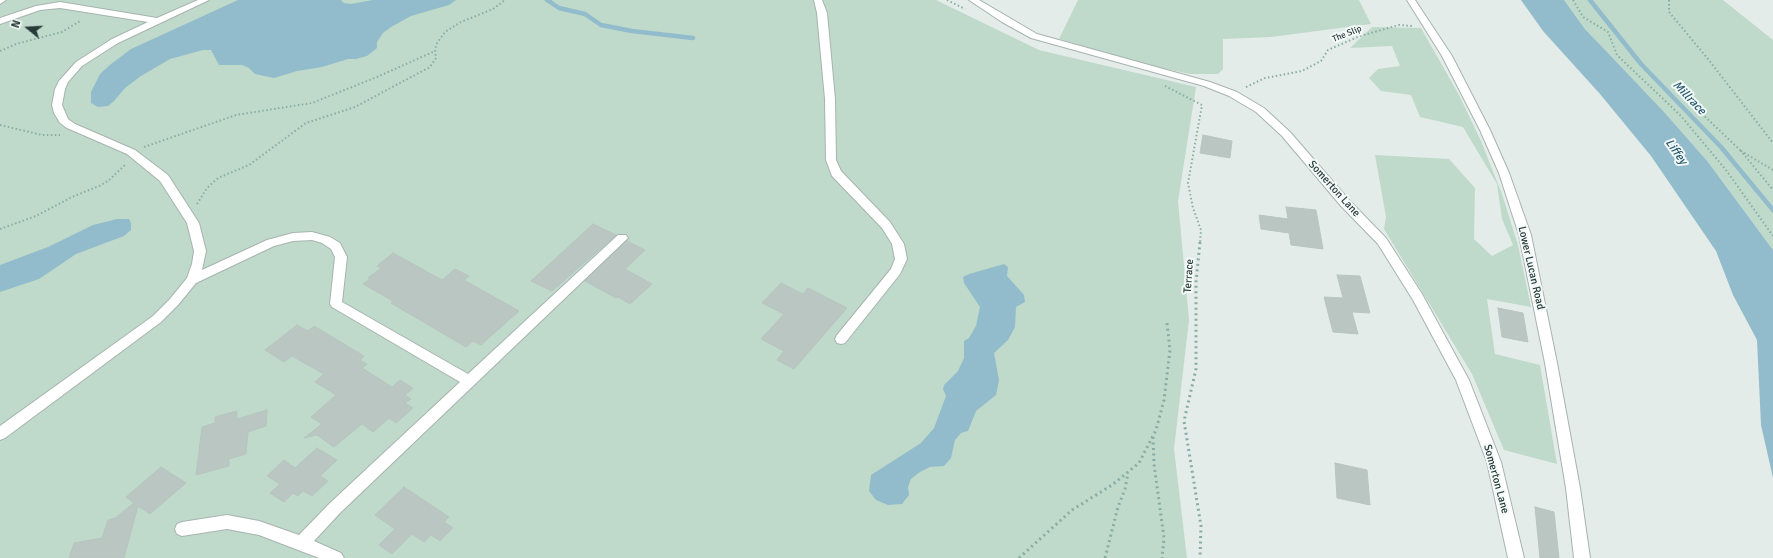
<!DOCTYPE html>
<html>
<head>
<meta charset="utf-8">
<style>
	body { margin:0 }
	#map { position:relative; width:1773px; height:558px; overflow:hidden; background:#e4ece9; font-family:Signika,sans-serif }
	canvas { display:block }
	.north { position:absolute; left:8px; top:8px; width:40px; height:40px; -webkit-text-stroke:3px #f4f9f7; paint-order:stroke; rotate:288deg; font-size:11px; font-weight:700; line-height:16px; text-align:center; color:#253b38 }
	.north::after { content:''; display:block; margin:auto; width:14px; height:18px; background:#253b38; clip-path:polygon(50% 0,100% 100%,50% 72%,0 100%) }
</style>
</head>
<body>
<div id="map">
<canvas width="1773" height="558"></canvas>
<div class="north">N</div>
</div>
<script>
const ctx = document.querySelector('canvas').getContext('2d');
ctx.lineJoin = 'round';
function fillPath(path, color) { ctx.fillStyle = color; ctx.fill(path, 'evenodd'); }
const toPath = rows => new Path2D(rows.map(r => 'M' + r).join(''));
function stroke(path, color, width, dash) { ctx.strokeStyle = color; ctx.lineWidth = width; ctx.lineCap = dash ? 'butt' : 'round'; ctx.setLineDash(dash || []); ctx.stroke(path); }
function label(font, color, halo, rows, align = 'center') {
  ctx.font = font + ' Signika,sans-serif'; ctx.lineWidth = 4; ctx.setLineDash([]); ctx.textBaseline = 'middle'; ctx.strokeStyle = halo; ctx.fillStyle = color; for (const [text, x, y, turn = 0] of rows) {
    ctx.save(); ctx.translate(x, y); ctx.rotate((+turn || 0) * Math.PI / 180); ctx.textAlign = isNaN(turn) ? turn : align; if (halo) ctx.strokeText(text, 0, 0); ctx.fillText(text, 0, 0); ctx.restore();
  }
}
const green = toPath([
	[5,0,936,0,1039,50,1196,87,1178,201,1189,320,1174,449,1187,558,0,558,0,2],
	[1078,0,1359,0,1371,24,1271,37,1223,39,1223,69,1218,74,1190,74,1143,64,1059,39],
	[1564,0,1723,0,1773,40,1773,250,1708,162,1585,29],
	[1372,27,1421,28,1459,95,1481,141,1502,194,1518,245,1531,307,1487,299,1495,354,1540,365,1557,464,1504,450,1472,374,1384,229,1386,217,1375,155,1449,159,1475,188,1474,239,1492,256,1513,245,1502,219,1497,184,1463,127,1420,117,1411,95,1381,91,1369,78,1378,69,1400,66,1392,46,1350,48]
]);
const water = toPath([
	[238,0,341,0,344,3,351,4,373,0,456,0,449,5,411,16,391,27,383,33,377,42,377,48,367,56,356,59,348,59,322,67,297,71,274,78,255,74,249,68,242,65,219,65,211,50,203,50,170,59,141,76,125,88,114,101,108,106,98,107,91,103,91,92,100,74,111,64,131,49],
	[1521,0,1564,0,1585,29,1663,111,1708,162,1773,250,1773,478,1761,425,1757,340,1733,295,1716,251,1651,156,1600,94,1543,31],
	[117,219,129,219,131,223,131,230,124,236,76,254,39,279,0,292,0,265,48,247,93,225],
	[1004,264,1008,267,1007,276,1024,295,1025,302,1016,307,1015,327,1008,340,994,353,999,380,996,395,976,411,968,431,961,433,955,440,951,458,944,466,930,467,920,472,911,479,908,487,909,495,902,504,888,505,876,500,869,491,871,475,921,443,934,428,946,396,943,389,944,385,958,371,964,358,964,341,969,338,976,326,980,307,964,283,963,277,969,274]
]);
const stream = toPath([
	[547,0,559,8,585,14,601,25,632,31,693,38],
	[1590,0,1641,64,1721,147,1773,210]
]);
const building = toPath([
	[1203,135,1232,141,1230,158,1200,153,1203,135],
	[1286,207,1316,210,1323,249,1291,245,1289,233,1261,229,1259,215,1288,219,1286,207],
	[593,224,616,235,552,291,531,281,593,224],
	[627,241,645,250,625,269,652,284,630,304,618,297,616,298,585,281,627,241],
	[393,253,442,280,455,269,469,276,464,280,519,311,481,345,473,341,466,347,391,303,393,301,363,284,370,279,368,278,381,268,377,266,393,253],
	[1337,275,1360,276,1370,313,1352,312,1358,334,1333,332,1324,297,1343,298,1337,275],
	[781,283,803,294,808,288,847,308,794,369,777,360,784,351,761,339,784,314,762,303,781,283],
	[1498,308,1523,313,1528,342,1502,337,1498,308],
	[297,325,308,331,314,326,364,356,360,360,367,364,362,368,392,387,400,380,413,388,405,395,411,399,405,403,413,408,396,423,389,418,373,432,362,424,334,447,317,435,304,438,322,424,311,417,336,395,315,382,324,374,292,356,284,362,265,350,297,325],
	[267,410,266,426,248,432,246,454,229,459,229,466,196,475,202,427,215,423,215,417,237,411,237,419,267,410],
	[317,448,337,460,320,476,328,481,312,496,303,491,298,496,293,493,284,502,270,493,280,484,267,476,284,460,295,468,317,448],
	[1335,463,1367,470,1370,505,1337,498,1335,463],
	[161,467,186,483,150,514,138,506,124,558,69,558,74,543,102,538,108,520,115,518,134,503,126,497,161,467],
	[404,487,449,517,444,522,453,528,440,541,431,535,424,542,412,534,392,554,379,545,395,529,375,515,404,487],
	[1535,507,1554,512,1559,558,1540,558,1535,507]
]);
const pathFar1 = toPath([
	[947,0,965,9],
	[1573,0,1583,17,1608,32,1617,55,1681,116,1726,170,1773,236],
	[1669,0,1669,12,1708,59,1773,143],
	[0,51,16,44,62,32,80,21],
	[1165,86,1202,105,1188,183,1193,208,1201,230,1200,243],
	[1673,86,1741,151],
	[1246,87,1265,78,1302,71,1321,61,1328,50,1360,36,1399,25,1413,26],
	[0,125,42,135,60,135],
	[144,147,236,115,312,103,377,77,435,51],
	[1773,170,1741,151,1773,190],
	[197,204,207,188,218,178,249,165,306,123,355,107,430,67,436,58,435,49,437,43,445,32,461,22,493,9,505,0],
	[0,229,36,216,72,197,99,186,108,181,126,164]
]);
const path = toPath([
	[1200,242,1196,282,1196,369,1184,421,1201,526,1200,558],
	[1153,437,1154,464,1164,538,1162,558],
	[1019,558,1072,510,1112,485,1139,463,1156,430,1164,400,1170,350,1167,323],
	[1105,558,1118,507,1125,489,1128,473]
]);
const minor = toPath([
	[0,0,6,0,0,4,0,0],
	[198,0,209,0,118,43,82,66,68,82,65,89,62,105,68,119,75,124,135,150,168,175,199,223,206,251,202,270,267,240,293,233,312,232,330,237,340,243,347,257,342,302,468,374,618,235,626,235,628,238,340,513,314,541,341,553,344,558,319,558,259,535,227,529,182,536,177,534,175,529,177,524,182,522,227,515,259,521,299,535,330,503,460,382,332,307,330,304,335,257,331,249,322,243,312,240,293,241,274,246,196,283,178,305,161,322,5,438,0,440,0,426,153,316,170,299,187,278,192,264,194,251,187,223,160,181,127,154,67,128,60,123,54,113,52,105,55,89,59,81,76,62,112,39,148,22,60,8,40,10,0,24,0,18,36,6,60,2,157,18,198,0],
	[814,0,822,0,827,13,835,99,836,160,841,171,890,222,904,244,907,259,900,274,845,343,841,344,837,343,835,339,837,335,891,269,895,259,892,244,882,228,832,176,826,160,825,99,817,13,814,0],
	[969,0,979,0,1037,34,1210,82,1237,92,1264,108,1290,132,1349,200,1386,238,1422,294,1469,380,1501,462,1524,558,1508,558,1487,462,1456,380,1413,300,1378,244,1341,206,1282,136,1256,112,1229,96,1204,86,1031,38,1002,22,969,0],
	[1407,0,1415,0,1452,56,1490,130,1509,173,1531,235,1557,363,1580,488,1590,558,1574,558,1566,488,1545,363,1519,235,1499,173,1480,130,1442,56,1407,0]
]);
const farStreetnames = [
	["The Slip",1347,34,-22]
];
const streetNames = [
	["Somerton Lane",1334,189,48],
	["Lower Lucan Road",1531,268,77],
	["Terrace",1189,276,-86],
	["Somerton Lane",1496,479,75]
];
const waterNames = [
	["Millrace",1689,98,46],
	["Liffey",1676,152,55]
];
fillPath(green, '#bfdaca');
fillPath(water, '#92bccb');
stroke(stream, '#92bccb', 4.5);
fillPath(building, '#bac6c2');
stroke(building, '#b7c5c1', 1);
stroke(minor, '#a7b3b0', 2);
stroke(pathFar1, '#88aca4', 2, [1.5, 2.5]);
stroke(path, '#88aca4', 3, [2, 3.5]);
fillPath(minor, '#fff');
label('9px', '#253b38', '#f4f9f7', farStreetnames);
label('11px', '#253b38', '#f4f9f7', streetNames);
label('italic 12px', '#265c71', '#f4f9f7', waterNames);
</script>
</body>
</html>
